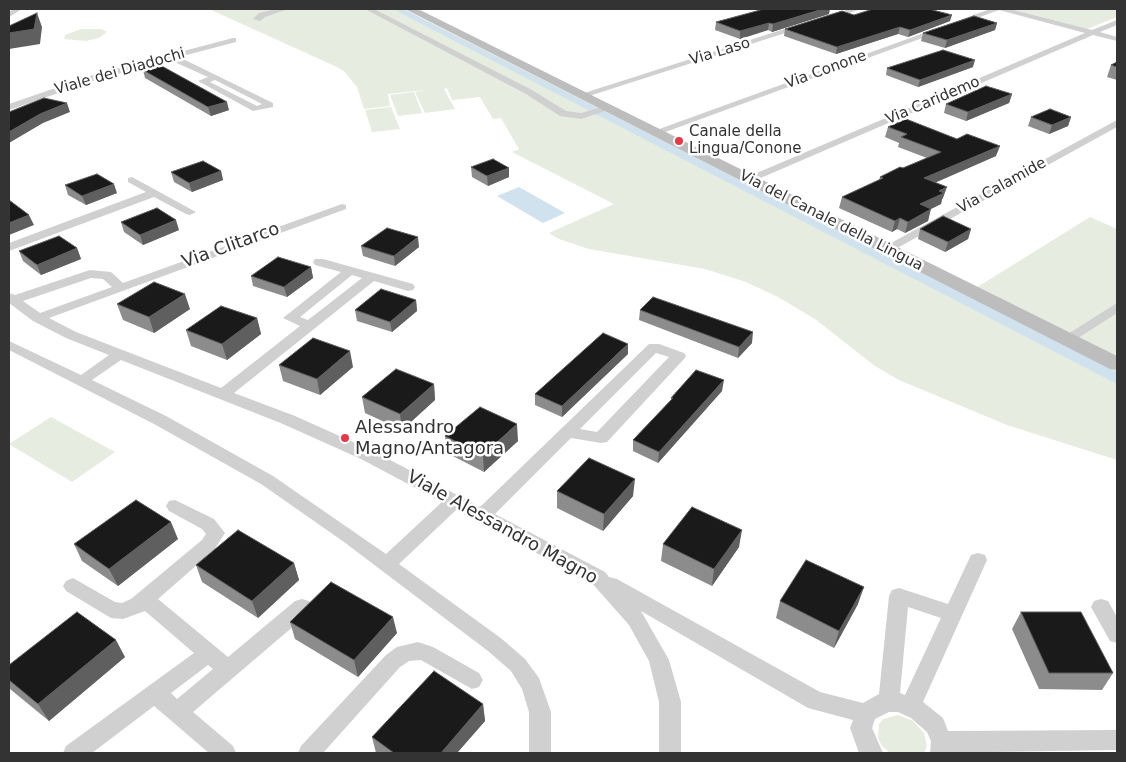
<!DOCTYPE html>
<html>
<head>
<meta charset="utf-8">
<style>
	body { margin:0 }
	#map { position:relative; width:1126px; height:762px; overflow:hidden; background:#fff; font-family:"DejaVu Sans",sans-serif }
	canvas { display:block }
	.frame { position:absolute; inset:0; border:10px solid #333; pointer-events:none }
</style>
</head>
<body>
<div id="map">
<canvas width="1126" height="762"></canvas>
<div class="frame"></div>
</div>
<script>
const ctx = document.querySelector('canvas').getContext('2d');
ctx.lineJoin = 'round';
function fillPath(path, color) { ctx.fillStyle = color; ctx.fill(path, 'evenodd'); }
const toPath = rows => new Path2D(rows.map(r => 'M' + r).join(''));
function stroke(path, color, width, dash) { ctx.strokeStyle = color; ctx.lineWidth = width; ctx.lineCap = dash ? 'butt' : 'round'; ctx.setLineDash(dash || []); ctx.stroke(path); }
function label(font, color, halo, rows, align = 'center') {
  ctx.font = font + ' "DejaVu Sans",sans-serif'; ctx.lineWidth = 5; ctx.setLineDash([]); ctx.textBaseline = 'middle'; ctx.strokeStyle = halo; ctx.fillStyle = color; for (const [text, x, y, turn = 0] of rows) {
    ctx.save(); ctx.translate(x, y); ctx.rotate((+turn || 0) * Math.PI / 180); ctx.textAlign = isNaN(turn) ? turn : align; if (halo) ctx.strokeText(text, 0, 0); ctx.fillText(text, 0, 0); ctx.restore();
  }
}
const green = toPath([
	[209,9,404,9,1117,370,1117,460,1007,425,899,380,875,366,815,319,778,297,746,282,705,269,589,249,559,239,549,233,614,204,512,152,519,149,501,118,493,119,480,97,452,100,447,88,444,89,455,109,425,113,415,92,425,90,388,94,390,106,364,109,357,87,345,72,337,67],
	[1010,9,1117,9,1117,17,1087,29],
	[81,29,101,29,107,32,99,38,86,41,64,39,65,35],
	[414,92,422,113,398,116,390,95],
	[391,107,400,129,372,132,365,110],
	[1090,217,1117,229,1117,364,971,291],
	[51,417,115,452,72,482,9,444],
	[898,715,913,721,924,733,927,746,924,753,890,753,882,746,878,738,879,724,883,719]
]);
const water = toPath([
	[519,187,565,213,543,223,497,196]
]);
const canal = toPath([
	[393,9,403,9,1117,372,1117,384,393,9]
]);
const street = toPath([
	[13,9,22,9,9,17,9,12,13,9],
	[276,9,288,9,265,17,260,21,253,19,259,13,276,9],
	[365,9,374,9,532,90,566,111,581,113,609,105,614,108,581,119,560,116,526,94,365,9],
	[850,9,861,9,828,20,824,18,850,9],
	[990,9,1010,9,1092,30,1117,20,1117,25,1100,32,1117,37,1117,41,1093,35,749,183,744,180,745,178,1085,33,999,10,660,134,651,132,990,9],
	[800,24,807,26,586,97,578,95,800,24],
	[233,38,236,38,236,42,179,57,273,103,273,107,253,111,198,81,208,77,170,60,99,79,9,110,9,104,93,75,233,38],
	[215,80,262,104,257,106,210,82,215,80],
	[1117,120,1117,127,890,252,886,253,880,249,1117,120],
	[132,177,196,212,190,215,186,214,154,197,9,251,9,243,146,192,128,182,128,178,132,177],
	[342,204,346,205,346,209,49,318,76,332,221,388,300,326,283,318,341,272,315,265,313,262,315,259,323,259,413,284,415,287,413,290,408,291,374,281,234,393,295,416,373,451,480,507,649,344,659,344,684,353,686,356,684,359,607,442,601,443,571,438,495,514,605,572,609,577,617,579,820,692,863,703,879,694,889,596,892,590,899,588,948,604,971,555,978,553,985,555,987,560,923,702,943,718,948,731,1117,730,1117,750,930,753,931,741,927,732,911,718,898,712,889,712,875,719,872,728,883,753,859,753,850,728,853,720,808,708,641,611,669,660,681,702,681,753,659,753,659,702,649,661,629,625,591,582,456,510,399,564,502,639,525,659,539,678,551,712,551,753,529,753,529,712,522,689,511,671,488,651,344,542,261,484,154,424,9,350,9,341,81,375,109,355,66,338,33,321,9,303,9,293,15,295,90,270,111,272,123,283,342,204],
	[352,275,362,278,308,320,300,317,352,275],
	[91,278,103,279,112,287,40,313,23,301,91,278],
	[656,353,669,357,597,432,580,429,656,353],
	[121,360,283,424,361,459,442,502,386,554,273,476,166,416,92,380,121,360],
	[908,607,941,618,905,695,900,693,908,607],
	[1117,303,1117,313,1072,342,1067,343,1060,339,1117,303],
	[175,500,214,519,225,533,214,550,158,599,228,657,295,601,302,599,309,601,312,607,309,613,193,712,233,746,236,753,209,753,154,706,92,753,63,753,66,746,194,653,145,611,123,619,111,618,66,591,63,586,66,581,73,578,115,602,122,603,131,599,202,540,206,534,202,529,169,511,166,506,169,501,175,500],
	[208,665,213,669,177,699,171,693,208,665],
	[1101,599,1108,601,1117,617,1117,643,1110,641,1091,607,1094,601,1101,599],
	[418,642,433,647,479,673,483,680,479,687,472,689,421,660,409,661,400,667,323,753,298,753,301,746,386,655,397,647,418,642]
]);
const secondary = toPath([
	[405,9,418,9,1117,356,1117,370,1110,369,405,9]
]);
const wall = toPath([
	[829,14,772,32,768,30,740,39,715,30,716,22],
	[854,15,950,21,908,37,898,34,836,54,784,36,785,29],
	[997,23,995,30,945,48,921,41,923,33],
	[1117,62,1117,80,1107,77,1111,65],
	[973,67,918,87,886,75,887,68],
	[143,70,229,110,211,116,145,78],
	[1012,94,1009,103,966,121,944,113,946,104],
	[1031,117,1071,117,1068,126,1049,134,1028,126],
	[888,127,996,156,935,182,943,198,942,199,941,204,930,209,928,221,905,233,897,229,892,232,839,208,842,197,879,180,880,177,927,158,898,147,899,143,885,137],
	[471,167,509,177,488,186,472,177],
	[221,171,223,180,192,192,174,182,171,172],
	[65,185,117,193,86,205,68,195],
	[121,222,179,230,143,245,124,232],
	[920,229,971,229,968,239,945,252,918,239],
	[361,246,419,247,395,266,363,256],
	[77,248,81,259,41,275,23,261,19,251],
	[311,267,313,278,287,297,253,286,251,276],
	[416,300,417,311,392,332,357,321,355,310],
	[117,304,190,309,154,333,123,320],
	[640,310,752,343,738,358,639,320],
	[257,318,261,334,227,360,191,346,186,330],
	[628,354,562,417,535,405,535,394],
	[279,365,353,367,320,395,283,381],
	[434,384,435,400,402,430,365,413,362,397],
	[722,391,658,463,633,451,633,440,671,400,671,398],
	[445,436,518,441,484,472,447,453],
	[557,491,633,496,603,531,557,508],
	[178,539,118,586,82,561,74,544],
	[663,544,739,547,712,586,661,561],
	[294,563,299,580,258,618,202,582,196,565],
	[780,601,858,604,834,648,776,618],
	[1021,612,1113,673,1102,690,1039,689,1012,629],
	[290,622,397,633,358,677,295,639],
	[125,657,49,721,10,689,9,687,9,665],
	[483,704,485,721,457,753,376,753,372,737]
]);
const shadedWall = toPath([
	[823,9,830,9,829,14,772,32,773,24],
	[37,13,42,27,40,44,9,49,9,33],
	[952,15,950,21,908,37,910,30],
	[769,23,768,30,740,39,740,31],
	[997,23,995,30,945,48,947,40],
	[900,27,898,34,836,54,837,47],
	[975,60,973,67,918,87,920,80],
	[1012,94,1009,103,966,121,968,112],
	[227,102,229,110,211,116,208,107],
	[67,103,70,112,43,123,9,143,9,132,40,114],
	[1071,117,1068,126,1049,134,1052,125],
	[1000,146,996,156,921,189,924,178],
	[509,168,509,177,488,186,487,176],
	[221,171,223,180,192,192,189,183],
	[114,184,117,193,86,205,82,196],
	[947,187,943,198,942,199,941,204,917,216,920,204,939,191],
	[931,209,928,221,905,233,908,222],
	[29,215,34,225,9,235,9,223],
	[900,218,897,229,892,232,895,221],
	[176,220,179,230,143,245,140,235],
	[971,229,968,239,945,252,948,242],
	[418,237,419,247,395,266,394,256],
	[77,248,81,259,41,275,37,265],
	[311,267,313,278,287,297,284,287],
	[185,294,190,309,154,333,149,317],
	[416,300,417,311,392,332,390,322],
	[257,318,261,334,227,360,222,344],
	[753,332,752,343,738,358,739,347],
	[628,344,628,354,562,417,562,406],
	[350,351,353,367,320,395,317,379],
	[724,380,722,391,658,463,659,452],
	[434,384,435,400,402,430,400,414],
	[517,424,518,441,484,472,483,455],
	[635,479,633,496,603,531,604,514],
	[171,522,178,539,118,586,109,569],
	[742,530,739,547,712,586,714,569],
	[294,563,299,580,258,618,252,601],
	[864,587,858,604,834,648,839,631],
	[393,617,397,633,358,677,354,660],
	[116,640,125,657,49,721,38,704],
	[483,704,485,721,457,753,441,753]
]);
const building = toPath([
	[764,9,823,9,773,24,769,23,740,31,716,22,764,9],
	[873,9,929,9,952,15,910,30,900,27,837,47,785,29,842,11,854,15,873,9],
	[37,13,34,29,9,33,9,26,37,13],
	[974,16,997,23,947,40,923,33,974,16],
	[943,50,975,60,920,80,887,68,943,50],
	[149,59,227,102,208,107,143,70,149,59],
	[1117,62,1117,67,1111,65,1117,62],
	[986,86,1012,94,968,112,946,104,986,86],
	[44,98,67,103,40,114,9,132,9,112,44,98],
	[1050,109,1071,117,1052,125,1031,117,1050,109],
	[906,119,957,139,967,134,1000,146,924,178,947,187,939,191,944,193,920,204,931,209,908,222,900,218,895,221,842,197,883,178,880,177,900,167,903,168,941,152,901,137,907,134,888,127,906,119],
	[493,159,509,168,487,176,471,167,493,159],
	[203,161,221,171,189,183,171,172,203,161],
	[97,174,114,184,82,196,65,185,97,174],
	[9,200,29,215,9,223,9,200],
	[157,208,176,220,140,235,121,222,157,208],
	[943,216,971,229,948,242,920,229,943,216],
	[387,228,418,237,394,256,361,246,387,228],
	[59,236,77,248,37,265,19,251,59,236],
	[278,257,311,267,284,287,251,276,278,257],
	[154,282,185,294,149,317,117,304,154,282],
	[381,289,416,300,390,322,355,310,381,289],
	[653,297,753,332,739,347,640,310,653,297],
	[221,306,257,318,222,344,186,330,221,306],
	[603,333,628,344,562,406,535,394,603,333],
	[313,338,350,351,317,379,279,365,313,338],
	[396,369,434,384,400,414,362,397,396,369],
	[696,370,724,380,659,452,633,440,673,398,671,398,696,370],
	[480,407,517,424,483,455,445,436,480,407],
	[589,458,635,479,604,514,557,491,589,458],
	[136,500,171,522,109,569,74,544,136,500],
	[692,507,742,530,714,569,663,544,692,507],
	[238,530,294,563,252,601,196,565,238,530],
	[806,560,864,587,839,631,780,601,806,560],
	[331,582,393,617,354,660,290,622,331,582],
	[77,612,116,640,38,704,9,680,9,665,77,612],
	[1021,612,1081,612,1113,673,1049,673,1021,612],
	[434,671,483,704,441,753,394,753,372,737,434,671]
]);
const markers = [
	[679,141,5,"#e63946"],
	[345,438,5,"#e63946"]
];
const farStreetnames = [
	["Via Laso",720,52,-17],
	["Via Conone",826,70,-20],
	["Viale dei Diadochi",120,72,-16],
	["Via Caridemo",933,101,-23],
	["Via Calamide",1002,186,-29],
	["Via del Canale della Lingua",831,221,27]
];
const farPoinames = [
	["Canale della",689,132],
	["Lingua/Conone",689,149]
];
const streetNames = [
	["Via Clitarco",231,246,-20],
	["Viale Alessandro Magno",502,528,29]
];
const poiNames = [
	["Alessandro",355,428],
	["Magno/Antagora",355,449]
];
fillPath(green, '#e6ecdf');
fillPath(water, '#cfe2ee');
fillPath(canal, '#cfe2ee');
fillPath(street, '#d0d0d0');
fillPath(secondary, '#bdbdbd');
fillPath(wall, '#8c8c8c');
fillPath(shadedWall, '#5f5f5f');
fillPath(building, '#1a1a1a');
stroke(building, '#5f5f5f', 1);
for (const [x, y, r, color] of markers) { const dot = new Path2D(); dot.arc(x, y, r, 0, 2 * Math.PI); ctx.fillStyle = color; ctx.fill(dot); stroke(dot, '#fff', 2); }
label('15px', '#333', '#fff', farStreetnames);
label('15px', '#333', '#fff', farPoinames, 'left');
label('18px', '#333', '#fff', streetNames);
label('18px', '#333', '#fff', poiNames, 'left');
</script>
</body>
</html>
